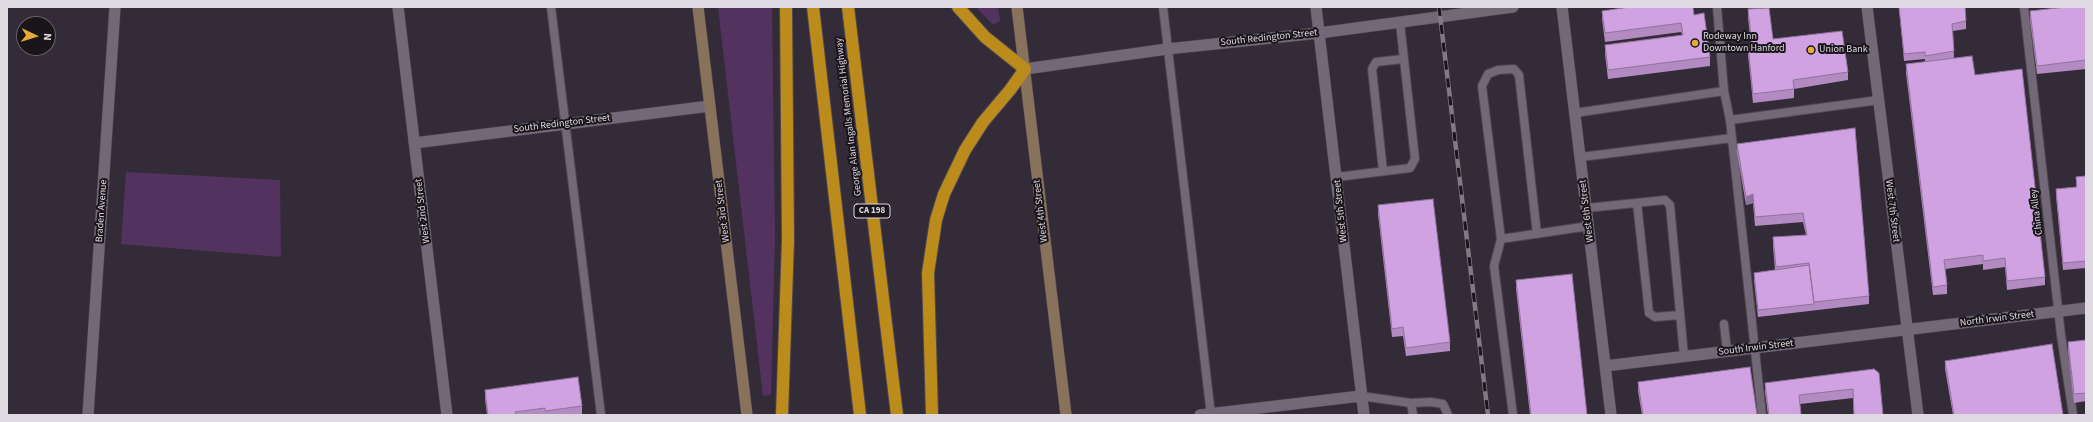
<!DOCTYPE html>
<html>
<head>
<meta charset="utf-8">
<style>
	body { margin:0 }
	#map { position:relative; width:2093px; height:422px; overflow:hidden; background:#342b38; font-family:"Source Sans 3",sans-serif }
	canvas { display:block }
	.frame { position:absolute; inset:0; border:8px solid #dfd9e1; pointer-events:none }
	.north { position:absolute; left:16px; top:16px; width:40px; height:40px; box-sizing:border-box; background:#19151b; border:1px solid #68636a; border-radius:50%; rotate:94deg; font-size:11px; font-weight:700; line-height:16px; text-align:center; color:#dfd9e1 }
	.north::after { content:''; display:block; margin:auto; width:14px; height:18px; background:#e5ad35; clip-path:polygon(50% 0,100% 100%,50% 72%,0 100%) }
</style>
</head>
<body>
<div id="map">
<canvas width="2093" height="422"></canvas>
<div class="frame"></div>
<div class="north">N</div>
</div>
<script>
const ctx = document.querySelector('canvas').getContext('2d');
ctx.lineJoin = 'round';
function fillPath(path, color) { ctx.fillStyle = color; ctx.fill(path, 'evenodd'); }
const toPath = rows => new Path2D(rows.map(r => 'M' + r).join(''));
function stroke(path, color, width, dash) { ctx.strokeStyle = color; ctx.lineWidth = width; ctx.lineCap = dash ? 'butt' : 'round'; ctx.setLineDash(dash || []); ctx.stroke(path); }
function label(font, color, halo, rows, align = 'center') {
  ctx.font = font + ' "Source Sans 3",sans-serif'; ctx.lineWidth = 4; ctx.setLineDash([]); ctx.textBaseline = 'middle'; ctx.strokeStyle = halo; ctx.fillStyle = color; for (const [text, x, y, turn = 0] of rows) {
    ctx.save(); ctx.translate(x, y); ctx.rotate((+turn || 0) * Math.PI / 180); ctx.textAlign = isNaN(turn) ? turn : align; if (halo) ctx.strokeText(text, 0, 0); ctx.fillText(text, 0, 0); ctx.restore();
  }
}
const green = toPath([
	[718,7,772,7,775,237,771,395,763,396],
	[976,7,998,7,1000,21,993,25],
	[126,172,280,180,281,257,121,244]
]);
const service = toPath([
	[551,7,601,415],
	[1163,7,1211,415],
	[1717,7,1724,91,1730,120,1762,415],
	[2024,7,2061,335,2073,415],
	[1575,113,1724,91],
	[1730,120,1879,100],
	[1581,157,1732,138],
	[1383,171,1372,69,1376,62,1403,59],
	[1337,177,1410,168,1415,159,1400,23],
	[1637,203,1649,313,1655,317,1680,315],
	[1587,208,1665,200,1670,205,1684,356],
	[1501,239,1589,226],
	[1724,324,1727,351],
	[1361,396,1411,403,1431,402,1443,404,1448,415],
	[1411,403,1413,415],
	[1513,415,1494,266,1501,239,1482,86,1488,74,1498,70,1514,69,1519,75,1537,234]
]);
const minor = toPath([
	[398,7,447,415],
	[1316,7,1364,415],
	[1562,7,1611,415],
	[1025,69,1167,49,1319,33,1513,7],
	[414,143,710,106],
	[1605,366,2086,308],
	[88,415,115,7],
	[1200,415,1361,396]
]);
const tertiary = toPath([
	[1867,7,1918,415]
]);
const secondary = toPath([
	[698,7,747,415],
	[1017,7,1066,415]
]);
const motorway = toPath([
	[813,7,860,415],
	[848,7,897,415],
	[782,415,788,240,786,7],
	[932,415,928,273,936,220,944,194,965,150,983,122,1010,90,1025,69,985,37,958,7]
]);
const rail = toPath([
	[1439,7,1488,415]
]);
const wall = toPath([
	[1899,7,1965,7,1966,21,1966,29,1953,31,1954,58,1975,75,2045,277,2045,285,2007,290,2005,267,1983,270,1983,264,1945,269,1947,285,1947,294,1933,295,1906,73,1906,64,1925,62,1925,59,1904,61],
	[2086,7,2086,69,2037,74,2030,20,2030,11],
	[1748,9,1773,39,1848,72,1848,80,1794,89,1794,98,1753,103,1748,55,1748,46,1751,45,1748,18],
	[1602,11,1694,15,1710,57,1710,66,1608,79,1605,54,1605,45,1682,35,1681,32,1605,42,1602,19],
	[1855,128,1869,296,1869,304,1758,317,1754,281,1754,273,1775,270,1773,246,1773,237,1806,235,1803,222,1755,226,1753,203,1746,205,1737,152,1737,144],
	[2086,176,2086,268,2063,270,2056,196,2056,189,2076,187,2076,177],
	[1378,205,1450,342,1450,351,1406,356,1403,336,1392,337,1378,214],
	[1516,280,1587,415,1530,415,1516,289],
	[2086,340,2086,401,2074,403,2068,351,2068,342],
	[1945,361,2063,415,1953,415,1945,369],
	[1874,369,1883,415,1854,415,1853,398,1800,404,1801,415,1768,415,1765,392,1765,383],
	[1638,382,1757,415,1642,415,1638,391],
	[485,390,582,406,582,414,578,415,487,415,485,399]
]);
const shadedWall = toPath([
	[1753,194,1753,203,1746,205,1746,197]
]);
const building = toPath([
	[1630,7,1693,7,1694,15,1704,13,1710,57,1608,70,1605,45,1683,35,1681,23,1605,33,1602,11,1630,7],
	[1899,7,1965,7,1966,21,1952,24,1954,51,1925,56,1925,52,1904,54,1899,7],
	[2066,7,2086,7,2086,60,2037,66,2030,11,2066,7],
	[1769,8,1773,39,1842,31,1848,72,1793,80,1794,89,1753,94,1748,46,1752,45,1748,9,1769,8],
	[1972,56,1975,75,2022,69,2045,277,2007,281,2005,258,1983,261,1983,255,1944,260,1947,285,1933,287,1906,64,1972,56],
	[1855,128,1869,296,1814,302,1809,263,1776,267,1773,237,1807,235,1803,213,1755,217,1753,194,1746,197,1737,144,1855,128],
	[2086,176,2086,261,2063,263,2056,189,2077,187,2076,177,2086,176],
	[1433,199,1450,342,1406,348,1403,327,1392,329,1378,205,1433,199],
	[1809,265,1814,304,1758,310,1754,273,1809,265],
	[1572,274,1587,415,1531,415,1516,280,1572,274],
	[2086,340,2086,393,2074,394,2068,342,2086,340],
	[2052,344,2063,415,1954,415,1945,361,2052,344],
	[1750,367,1757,415,1643,415,1638,382,1750,367],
	[1874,369,1879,373,1883,415,1854,415,1853,389,1799,395,1801,415,1769,415,1765,383,1874,369],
	[578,377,582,406,545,411,545,408,515,412,516,415,488,415,485,390,578,377]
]);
const markers = [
	[1695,43,4,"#e5ad35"],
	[1811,50,4,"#e5ad35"]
];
const shields = [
	[872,211,36]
];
const shieldNames = [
	["CA 198",872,211]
];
const poiNames = [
	["Rodeway Inn",1703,37],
	["Downtown Hanford",1703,49],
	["Union Bank",1819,50]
];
const streetNames = [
	["South Redington Street",1269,38,-6],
	["George Alan Ingalls Memorial Highway",849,117,-97],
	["South Redington Street",562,124,-7],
	["Braden Avenue",102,211,-86],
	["West 2nd Street",423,211,-97],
	["West 3rd Street",723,211,-97],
	["West 4th Street",1041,211,-97],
	["West 5th Street",1341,211,-96],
	["West 6th Street",1587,211,-97],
	["West 7th Street",1892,211,83],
	["China Alley",2037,212,-97],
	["North Irwin Street",1997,319,-7],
	["South Irwin Street",1756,348,-7]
];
fillPath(green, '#533260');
stroke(service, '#4f4651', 10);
stroke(minor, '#4f4651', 12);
stroke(tertiary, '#4f4651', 12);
stroke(secondary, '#4f4651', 12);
stroke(motorway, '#4f4651', 14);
stroke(service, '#736877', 8);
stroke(minor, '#736877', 11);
stroke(tertiary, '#736877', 11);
stroke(secondary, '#89725b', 11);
stroke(motorway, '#bb8b1b', 12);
stroke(rail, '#817a84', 4.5);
stroke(rail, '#19151b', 3, [9]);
fillPath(wall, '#b38bc2');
fillPath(shadedWall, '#92719e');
fillPath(building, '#d0a2e2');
stroke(building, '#92719e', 1);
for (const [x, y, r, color] of markers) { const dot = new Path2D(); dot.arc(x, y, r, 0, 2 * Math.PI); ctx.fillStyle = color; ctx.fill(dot); stroke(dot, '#19151b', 1.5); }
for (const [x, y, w] of shields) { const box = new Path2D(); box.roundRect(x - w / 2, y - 7, w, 14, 3); ctx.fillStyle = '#19151b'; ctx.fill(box); stroke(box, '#dfd9e1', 1); }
label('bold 9px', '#dfd9e1', null, shieldNames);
label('10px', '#dfd9e1', '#19151b', poiNames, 'left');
label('10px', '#dfd9e1', '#19151b', streetNames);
</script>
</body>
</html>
